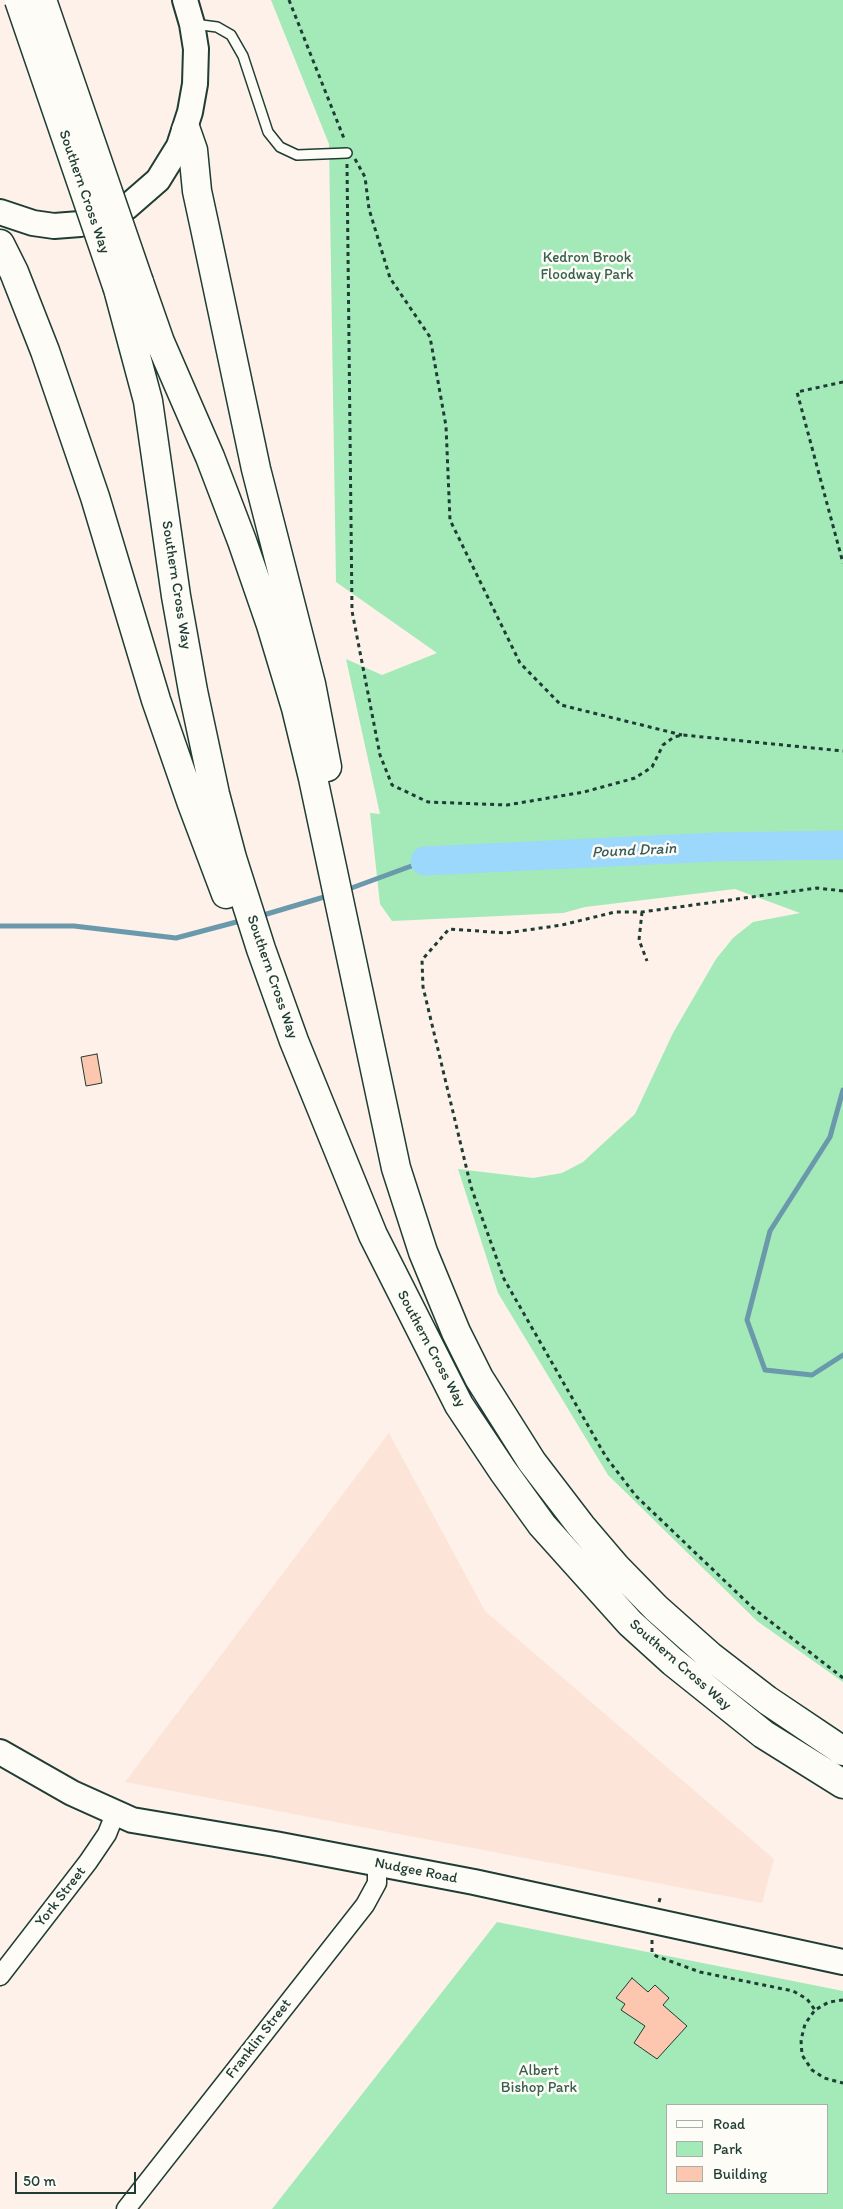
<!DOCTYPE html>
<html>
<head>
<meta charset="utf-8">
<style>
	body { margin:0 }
	#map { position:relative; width:843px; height:2209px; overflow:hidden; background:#fdf1e9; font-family:Itim,sans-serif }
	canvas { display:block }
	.legend { position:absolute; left:666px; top:2104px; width:162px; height:90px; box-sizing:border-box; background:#fdfcf7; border:1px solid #a4b0a9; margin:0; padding:6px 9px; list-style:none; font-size:15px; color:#1f3d34 }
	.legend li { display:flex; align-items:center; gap:10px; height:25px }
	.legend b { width:25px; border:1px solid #a4b0a9 }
	.scale { position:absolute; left:15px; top:2172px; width:121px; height:22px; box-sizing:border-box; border:2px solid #1f3d34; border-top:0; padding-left:6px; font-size:15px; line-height:18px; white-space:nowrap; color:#1f3d34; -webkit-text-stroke:4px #fdfcf7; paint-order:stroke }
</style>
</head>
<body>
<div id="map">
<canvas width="843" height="2209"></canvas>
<ul class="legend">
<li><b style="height:6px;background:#fdfcf7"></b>Road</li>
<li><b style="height:14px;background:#a3eab8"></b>Park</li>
<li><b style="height:14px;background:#fdc6af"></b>Building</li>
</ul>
<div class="scale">50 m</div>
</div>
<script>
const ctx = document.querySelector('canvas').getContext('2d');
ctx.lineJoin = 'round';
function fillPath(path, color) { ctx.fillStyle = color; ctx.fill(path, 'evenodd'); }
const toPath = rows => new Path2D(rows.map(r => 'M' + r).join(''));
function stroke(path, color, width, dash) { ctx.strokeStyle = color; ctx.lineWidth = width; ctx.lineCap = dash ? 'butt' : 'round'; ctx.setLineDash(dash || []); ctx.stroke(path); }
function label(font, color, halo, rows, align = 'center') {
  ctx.font = font + ' Itim,sans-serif'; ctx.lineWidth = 5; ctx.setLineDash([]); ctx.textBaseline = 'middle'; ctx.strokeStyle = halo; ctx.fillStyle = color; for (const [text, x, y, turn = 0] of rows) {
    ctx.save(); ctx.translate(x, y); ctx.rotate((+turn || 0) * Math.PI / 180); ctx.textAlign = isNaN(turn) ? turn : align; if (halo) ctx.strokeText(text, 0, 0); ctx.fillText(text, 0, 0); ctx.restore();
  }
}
const built = toPath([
	[389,1433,485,1611,774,1859,762,1903,125,1782]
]);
const green = toPath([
	[271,0,843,0,843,1682,757,1621,608,1475,498,1293,458,1169,533,1178,562,1173,583,1162,635,1114,673,1033,716,959,733,938,753,922,800,913,735,889,585,907,563,913,392,921,380,904,370,813,380,814,346,659,382,675,437,653,336,582,329,144],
	[497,1922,843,1991,843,2209,272,2209],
	[667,2105,827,2105,827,2193,667,2193]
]);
const stream = toPath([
	[346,890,425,861],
	[260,916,331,895],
	[0,926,74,926,176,938,244,920],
	[843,1090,830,1137,770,1231,747,1320,765,1370,812,1375,843,1355]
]);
const river = toPath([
	[425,861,715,847,843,845]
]);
const building = toPath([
	[97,1054,102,1083,86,1086,81,1057,97,1054],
	[632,1978,648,1992,655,1985,669,1998,663,2005,687,2026,657,2059,634,2043,645,2026,621,2010,625,2004,616,1998,632,1978]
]);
const path = toPath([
	[289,0,345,141],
	[355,159,365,177,369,209,390,278,430,337,446,426,450,520,520,663,561,705,682,735],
	[347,164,352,611,380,755,392,785,428,802,507,805,584,792,635,778,652,767,663,745,674,737,683,735,843,751],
	[843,382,797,392,843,563],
	[843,891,817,888,642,912,615,912,562,925,506,933,449,929,422,960,423,987,471,1187,504,1279,606,1457,636,1496,753,1608,843,1678],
	[642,912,639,940,647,961],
	[659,1902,661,1895],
	[652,1940,652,1952,656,1956,700,1972,793,1991,807,1999,815,2010],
	[843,2000,829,2002,815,2010,805,2024,801,2040,802,2055,812,2070,824,2078,843,2083]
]);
const lane = toPath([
	[194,24,217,27,231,35,243,56,268,132,280,147,297,155,347,153]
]);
const street = toPath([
	[0,1976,88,1862,107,1834,115,1814],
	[126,2209,365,1905,377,1883,377,1863]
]);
const secondary = toPath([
	[0,212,33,223,54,226,80,224,104,218,127,207,158,180,179,146,190,112,195,84,196,49,192,24,185,0],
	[0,1752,72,1793,132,1820,275,1844,474,1882,843,1962]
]);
const highway = toPath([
	[186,130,193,150,197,191,205,228,256,469,311,684,327,767],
	[0,244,14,272,45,351,95,497,156,700,191,801,226,894],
	[139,282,160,342,210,457,242,541,271,625,296,708,313,778,396,1168,423,1252,456,1332,479,1378,532,1462,581,1526,616,1567,656,1608,710,1656,767,1700,843,1751],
	[118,289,148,401,176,596,193,691,215,794,232,858,261,949,294,1041,373,1235,459,1405,503,1471,542,1525,630,1623,673,1662,763,1734,843,1784]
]);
const highwayBridge = toPath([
	[19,0,118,289],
	[42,0,139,282]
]);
const streetNames = [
	["Southern Cross Way",84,192,71],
	["Southern Cross Way",176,585,81],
	["Southern Cross Way",272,977,71],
	["Southern Cross Way",431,1349,62],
	["Southern Cross Way",680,1665,41],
	["Nudgee Road",416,1871,11],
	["York Street",61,1897,-52],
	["Franklin Street",259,2039,-52]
];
const parkNames = [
	["Kedron Brook",587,258],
	["Floodway Park",587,275],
	["Albert",539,2071],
	["Bishop Park",539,2088]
];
const waterNames = [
	["Pound Drain",634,851,-3]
];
fillPath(built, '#fde4d8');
fillPath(green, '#a3eab8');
stroke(stream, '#6a99ac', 5);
stroke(river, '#9cd7fc', 29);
fillPath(building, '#fdc6af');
stroke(building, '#1f3d34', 1);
stroke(lane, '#1f3d34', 12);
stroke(street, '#1f3d34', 21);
stroke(secondary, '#1f3d34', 28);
stroke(highway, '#1f3d34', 31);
stroke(path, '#1f3d34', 3, [4, 4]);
stroke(lane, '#fdfcf7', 9);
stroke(street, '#fdfcf7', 18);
stroke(secondary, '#fdfcf7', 24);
stroke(highway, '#fdfcf7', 28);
stroke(highwayBridge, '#1f3d34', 31, []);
stroke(highwayBridge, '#fdfcf7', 28);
label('15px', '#1f3d34', '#fdfcf7', streetNames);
label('15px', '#39604e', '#fdfcf7', parkNames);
label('italic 16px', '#385c5c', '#fdfcf7', waterNames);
</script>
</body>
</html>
